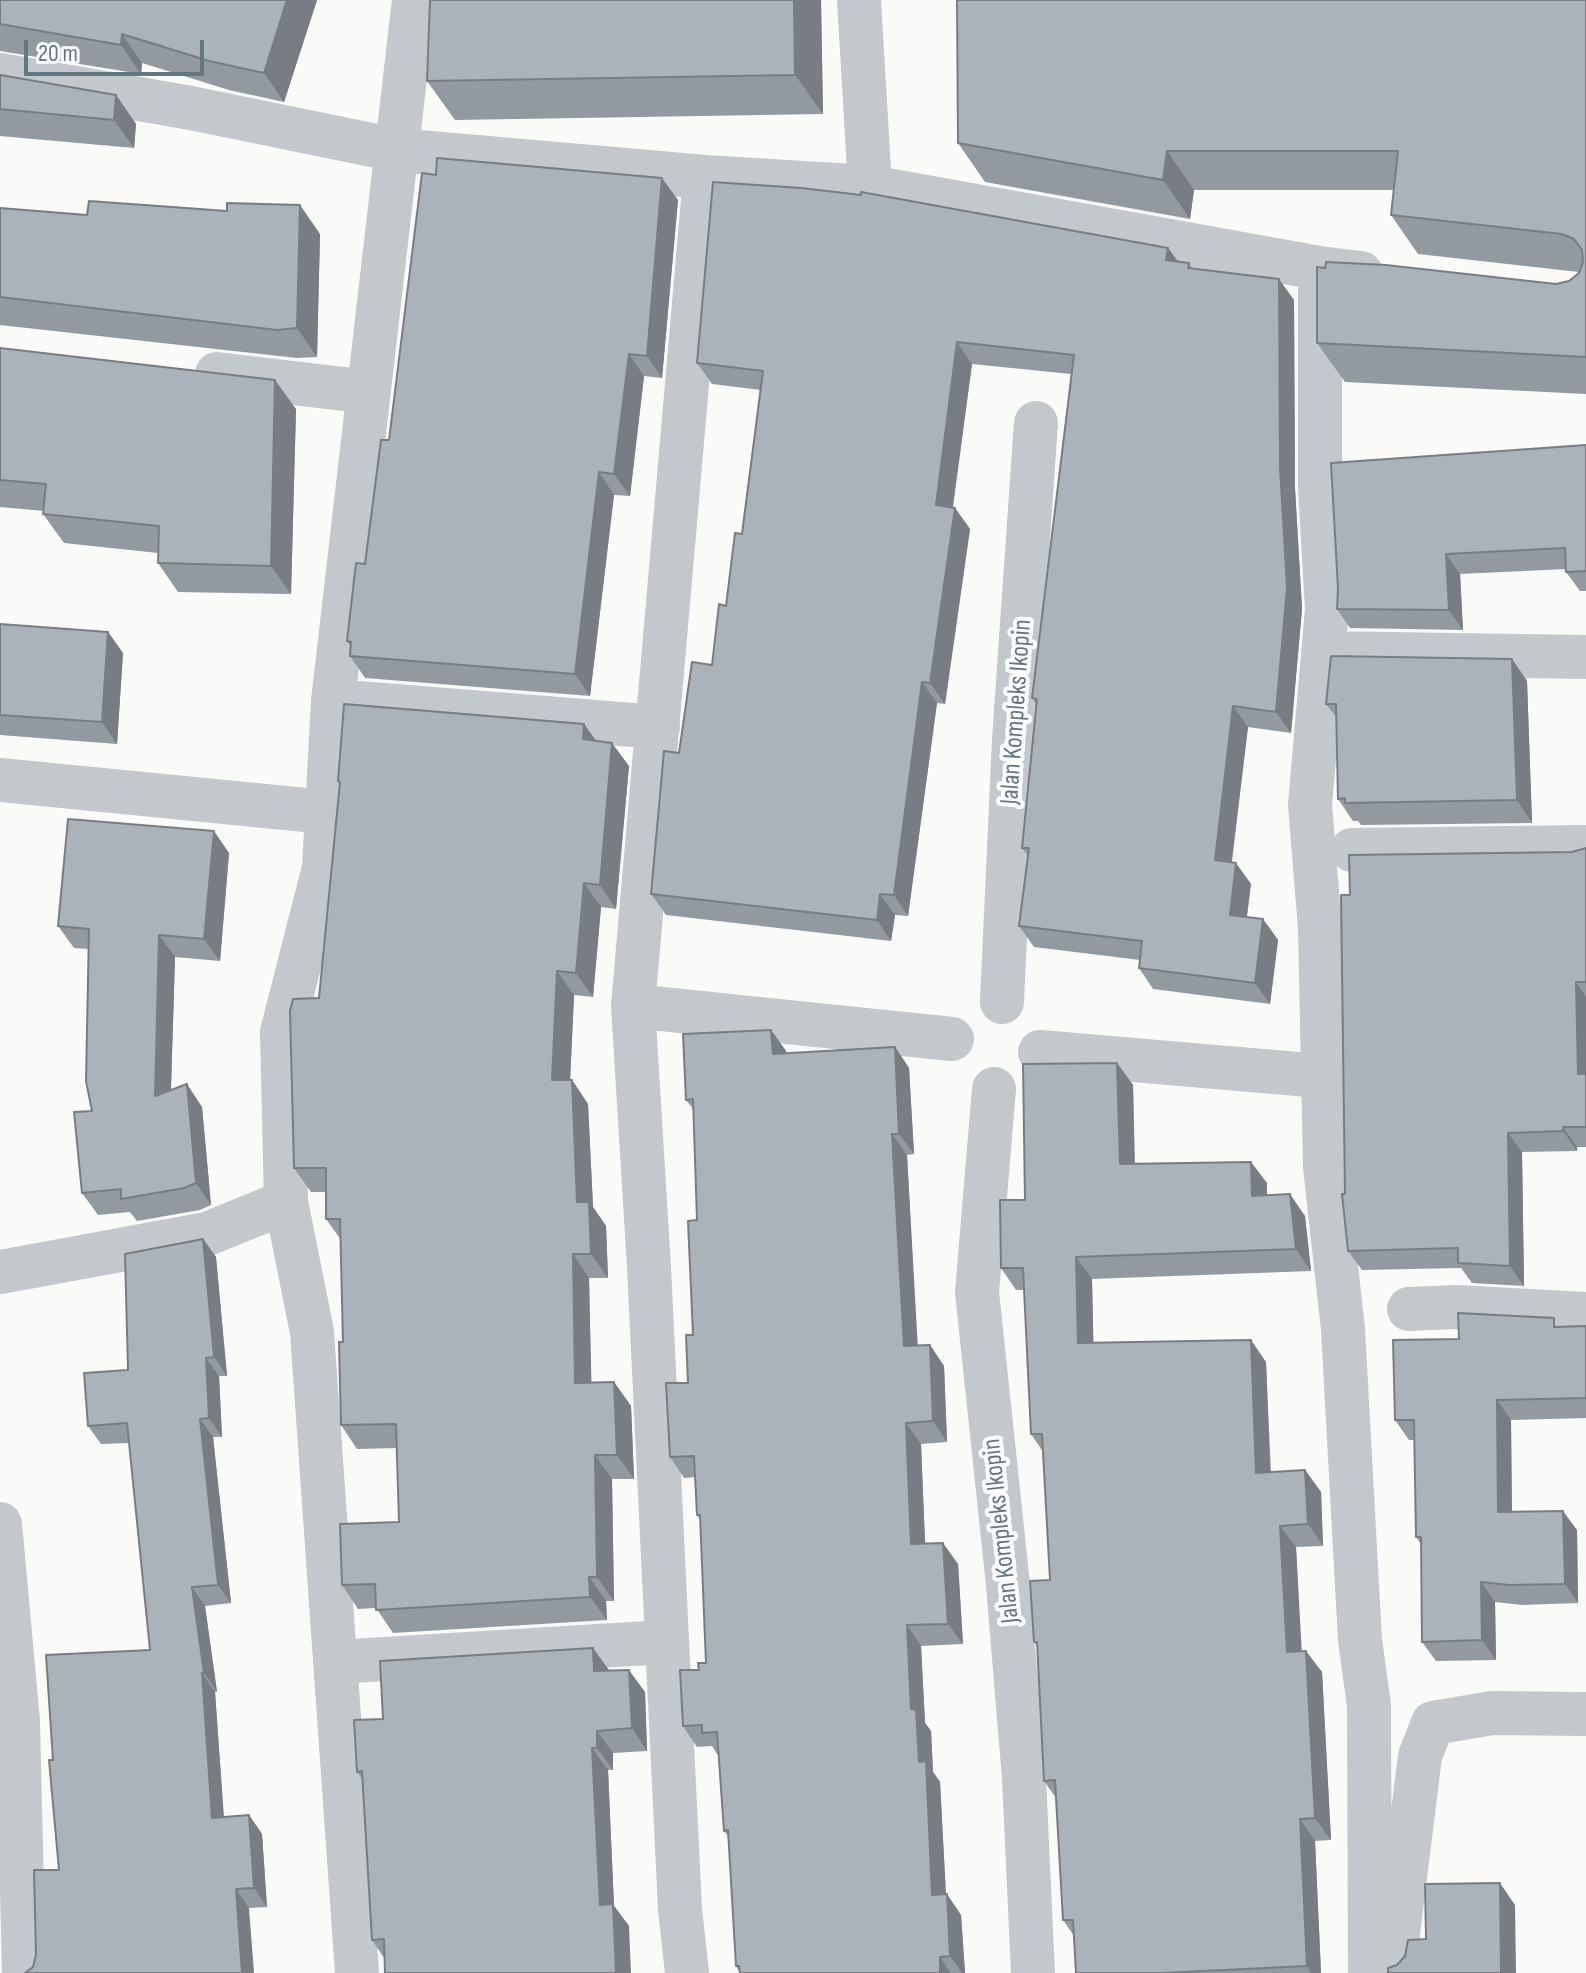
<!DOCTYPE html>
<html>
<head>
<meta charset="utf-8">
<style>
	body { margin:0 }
	#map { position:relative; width:1586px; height:1973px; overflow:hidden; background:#fafaf8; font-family:"Sofia Sans Condensed",sans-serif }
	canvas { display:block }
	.scale { position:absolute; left:24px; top:40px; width:180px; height:36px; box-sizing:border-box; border:4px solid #657683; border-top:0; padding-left:10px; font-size:24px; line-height:28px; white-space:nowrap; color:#657683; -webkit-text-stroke:6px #fff; paint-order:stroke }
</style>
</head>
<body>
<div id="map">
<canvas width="1586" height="1973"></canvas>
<div class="scale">20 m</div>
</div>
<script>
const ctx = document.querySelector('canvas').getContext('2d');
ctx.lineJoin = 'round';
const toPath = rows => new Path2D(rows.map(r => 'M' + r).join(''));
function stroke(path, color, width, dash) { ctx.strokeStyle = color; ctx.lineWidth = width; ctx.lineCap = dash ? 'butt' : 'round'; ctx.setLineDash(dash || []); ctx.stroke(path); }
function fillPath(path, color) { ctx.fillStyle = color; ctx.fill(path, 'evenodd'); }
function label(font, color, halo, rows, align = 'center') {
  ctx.font = font + ' "Sofia Sans Condensed",sans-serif'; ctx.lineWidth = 8; ctx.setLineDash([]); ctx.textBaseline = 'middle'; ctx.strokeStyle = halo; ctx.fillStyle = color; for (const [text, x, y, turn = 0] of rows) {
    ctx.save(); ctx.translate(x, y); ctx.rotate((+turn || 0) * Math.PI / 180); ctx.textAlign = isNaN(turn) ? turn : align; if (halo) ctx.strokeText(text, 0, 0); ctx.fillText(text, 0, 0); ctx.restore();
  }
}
const minor = toPath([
	[859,0,870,187],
	[0,75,191,108,396,150,705,177,870,187,1319,268,1361,273],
	[1320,291,1320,488,1327,609,1310,805,1320,928,1325,1167,1343,1329,1360,1640,1369,1706,1370,1973],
	[217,374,369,392],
	[1324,653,1586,657],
	[333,701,658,727],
	[0,780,326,812],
	[1352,850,1586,847],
	[1002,1002,1014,739,1036,423],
	[633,1006,952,1039],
	[1040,1052,1321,1076],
	[994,1089,977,1292,1008,1585,1024,1778,1033,1973],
	[0,1272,207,1234,286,1202],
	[1409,1309,1456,1307,1586,1314],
	[0,1524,18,1722,24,1973],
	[335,1662,665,1642],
	[1399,1966,1398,1933,1420,1756,1433,1723,1492,1713,1586,1714],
	[357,1973,312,1332,286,1202,282,1032,324,868,333,701,414,0],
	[687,1973,680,1909,649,1267,633,1006,705,177]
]);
const wall = toPath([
	[0,0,317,0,284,102,229,90,142,63,141,74,0,51],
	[821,0,823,114,455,120,427,81],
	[1586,0,1586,394,1345,382,1317,343,1569,281,1579,272,1418,254,1391,215,1394,190,1194,190,1190,219,985,182,958,143],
	[0,75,116,95,136,124,134,148,0,136],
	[678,200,662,378,644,376,630,496,614,495,590,696,365,678,350,656,351,647,347,641,365,564,389,440],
	[0,208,320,234,317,357,297,358,0,325],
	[1168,248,1178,261,1189,263,1193,269,1294,300,1295,488,1302,609,1291,733,1248,727,1232,862,1251,884,1247,917,1263,919,1278,940,1270,1004,1153,989,1139,968,1140,960,1034,947,1019,926,1028,856,1022,848,1036,704,1032,698,1071,374,972,364,953,507,955,508,970,529,945,704,937,703,908,916,895,915,891,941,666,915,651,894,679,753,712,665,726,606,742,534,761,390,712,384,697,363],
	[0,348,296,409,291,594,178,592,158,563,158,553,64,543,43,514,44,511,0,507],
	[1586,445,1586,591,1580,591,1566,572,1566,569,1460,574,1463,630,1350,628,1337,609],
	[0,624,108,632,123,653,117,744,0,735],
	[1512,659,1527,681,1532,823,1361,825,1358,821,1353,821,1338,799,1337,718,1326,704],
	[584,724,596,741,629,766,616,909,601,907,593,997,574,995,570,1080,572,1080,588,1104,593,1207,606,1226,608,1278,589,1278,591,1382,614,1382,631,1406,634,1479,612,1479,614,1601,606,1601,607,1620,393,1633,376,1608,358,1609,342,1585,399,1522,397,1448,357,1449,341,1425,343,1342,341,1240,326,1219,326,1192,311,1192,294,1168,319,998,340,785,338,781],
	[1586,848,1586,1147,1577,1147,1577,1151,1522,1152,1524,1286,1472,1283,1461,1268,1362,1270,1348,1251,1345,1194,1350,895,1572,852],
	[229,853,220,961,175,957,171,1090,202,1107,211,1205,200,1210,137,1221,130,1212,98,1215,82,1193,92,1111,88,949,74,948,58,926],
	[771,1030,786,1051,786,1053,895,1047,909,1068,914,1154,907,1155,917,1346,930,1345,944,1366,947,1442,921,1444,925,1544,958,1564,963,1644,921,1646,925,1723,931,1731,933,1772,940,1782,946,1894,961,1915,965,1973,740,1973,736,1966,729,1837,724,1831,719,1754,717,1754,712,1746,697,1747,683,1726,699,1670,706,1663,700,1519,697,1515,695,1477,684,1478,670,1457,688,1383,693,1335,697,1220,694,1110,686,1100],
	[1117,1063,1133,1085,1135,1164,1267,1183,1267,1195,1305,1216,1311,1271,1092,1279,1093,1343,1266,1362,1271,1472,1305,1470,1321,1492,1323,1546,1296,1547,1301,1651,1322,1672,1331,1840,1315,1841,1321,1973,1076,1973,1074,1936,1063,1920,1056,1798,1044,1781,1037,1646,1034,1642,1050,1580,1043,1452,1031,1434,1024,1290,1016,1290,1001,1268,1025,1200],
	[203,1239,216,1257,227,1376,219,1376,222,1437,213,1437,231,1603,205,1606,217,1692,215,1692,224,1817,249,1815,262,1834,267,1907,249,1908,33,1967,59,1870,53,1760,150,1650,129,1443,101,1444,88,1426,128,1370],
	[1559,1326,1586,1326,1586,1418,1511,1420,1512,1512,1577,1530,1578,1603,1522,1605,1495,1602,1496,1660,1436,1661,1422,1642,1421,1544,1416,1537,1414,1440,1409,1440,1395,1420,1459,1339],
	[609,1671,645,1692,647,1751,613,1753,613,1770,608,1770,614,1906,629,1926,384,1958,372,1940,363,1780,357,1772,383,1719]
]);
const shadedWall = toPath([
	[287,0,317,0,284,102,264,73],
	[794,0,821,0,823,114,795,75],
	[122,34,142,63,141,74,121,45],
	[116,95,136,124,134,148,114,120],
	[1167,151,1194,190,1190,219,1163,180],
	[662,178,678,200,662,378,647,356],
	[300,205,320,234,317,357,297,328],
	[1168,248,1183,269,1166,260],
	[1279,279,1294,300,1295,488,1302,609,1291,733,1276,712,1280,467],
	[957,342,972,364,950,526,936,505],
	[629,354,644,376,630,496,614,474],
	[275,380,296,409,291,594,271,566],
	[599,472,614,495,590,696,575,674],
	[955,508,970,529,945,704,930,683],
	[1446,554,1460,574,1463,630,1449,610],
	[108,632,123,653,117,744,102,722],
	[1512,659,1527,681,1532,823,1517,800],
	[922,682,937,703,908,916,894,895],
	[1233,706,1248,727,1229,881,1215,860],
	[584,724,601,748,583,739],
	[612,743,629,766,616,909,600,885],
	[214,831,229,853,220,961,204,939],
	[1236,863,1251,884,1244,936,1230,915],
	[584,883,601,907,593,997,576,973],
	[880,894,895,915,891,941,877,920],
	[1263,919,1278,940,1270,1004,1255,983],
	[159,935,175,957,170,1119,155,1096],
	[557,971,574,995,569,1104,552,1080],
	[1576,982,1586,997,1586,1086,1578,1074],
	[771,1030,786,1051,787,1074,773,1054],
	[895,1047,909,1068,914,1154,899,1134],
	[1117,1063,1133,1085,1135,1186,1120,1164],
	[572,1080,588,1104,593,1207,606,1226,608,1278,591,1254,577,1202],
	[187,1084,202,1107,211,1205,196,1183],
	[1563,1127,1577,1147,1577,1151,1563,1131],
	[1508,1133,1522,1152,1524,1286,1510,1266],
	[892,1134,907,1155,919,1367,904,1346],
	[1251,1162,1267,1183,1267,1217,1252,1196],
	[1290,1194,1305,1216,1311,1271,1296,1249],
	[203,1239,216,1257,227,1376,214,1357],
	[573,1254,589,1278,592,1407,575,1383],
	[1076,1257,1092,1279,1094,1365,1078,1343],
	[1251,1340,1266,1362,1271,1495,1256,1473],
	[930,1345,944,1366,947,1442,933,1421],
	[206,1358,219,1376,222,1437,209,1418],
	[614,1382,631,1406,634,1479,617,1455],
	[1497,1400,1511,1420,1512,1532,1498,1512],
	[200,1419,213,1437,231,1603,218,1585],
	[906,1423,921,1444,926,1565,911,1544],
	[595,1455,612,1479,614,1601,597,1577],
	[1305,1470,1321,1492,1323,1546,1308,1524],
	[1563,1511,1577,1530,1578,1603,1565,1584],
	[1280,1526,1296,1547,1303,1674,1287,1652],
	[943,1543,958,1564,963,1644,948,1624],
	[589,1577,606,1601,607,1620,590,1597],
	[1481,1582,1495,1602,1496,1660,1482,1640],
	[192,1587,205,1606,217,1692,204,1673],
	[907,1625,921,1646,925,1723,931,1731,933,1772,940,1782,947,1916,932,1895,911,1709],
	[593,1648,609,1670,594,1671],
	[1306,1651,1322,1672,1331,1840,1315,1818],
	[629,1670,645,1692,647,1751,632,1728],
	[202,1673,215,1692,225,1836,212,1818],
	[597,1731,613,1753,613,1770,597,1748],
	[592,1748,608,1770,614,1906,629,1926,631,1973,616,1973,600,1905],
	[249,1815,262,1834,267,1907,254,1888],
	[1300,1819,1315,1841,1321,1973,1311,1973,1307,1966],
	[1500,1883,1515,1905,1516,1973,1501,1973],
	[236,1889,249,1908,254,1973,242,1973],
	[947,1894,961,1915,965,1973,962,1973,950,1956],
	[940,1957,951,1973,940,1973]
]);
const building = toPath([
	[0,0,287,0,264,73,209,61,122,34,121,45,0,24,0,0],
	[430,0,794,0,795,75,427,81,430,0],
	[957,0,1586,0,1586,357,1317,343,1317,267,1325,268,1326,262,1386,265,1556,284,1569,281,1579,273,1583,262,1582,250,1574,239,1562,234,1391,215,1398,151,1167,151,1163,180,958,143,957,0],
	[0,75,116,95,114,120,0,109,0,75],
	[437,158,662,178,647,356,629,354,614,474,599,472,575,674,350,656,351,642,347,641,356,563,365,564,381,440,389,440,422,173,436,175,437,158],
	[713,182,801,188,861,195,861,192,1168,248,1166,260,1189,263,1188,268,1279,279,1280,467,1287,587,1276,712,1233,706,1215,860,1236,863,1230,915,1263,919,1255,983,1139,968,1142,941,1019,926,1029,848,1022,848,1037,699,1032,698,1074,355,957,342,936,505,955,508,930,683,922,682,894,895,880,894,877,920,651,894,664,751,679,753,692,662,712,665,719,604,726,606,735,533,742,534,763,371,697,363,713,182],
	[89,201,227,211,227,203,300,205,297,328,277,330,0,297,0,208,87,215,89,201],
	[0,348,275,380,271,566,158,563,159,526,43,514,46,484,0,480,0,348],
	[1586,445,1586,571,1566,572,1565,548,1446,554,1449,610,1337,609,1338,588,1331,463,1586,445],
	[0,624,108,632,102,722,0,715,0,624],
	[1331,656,1512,659,1517,800,1345,803,1345,798,1338,799,1336,704,1326,704,1331,656],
	[344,704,584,724,583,739,612,743,600,885,584,883,576,973,557,971,552,1080,572,1080,577,1202,589,1202,591,1254,573,1254,575,1383,614,1382,617,1455,595,1455,597,1577,589,1577,590,1597,376,1610,375,1584,342,1585,340,1524,399,1522,396,1424,341,1425,339,1342,343,1342,340,1219,326,1219,326,1168,294,1168,290,1011,293,999,319,998,340,782,338,781,344,704],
	[68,819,214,831,204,939,159,935,155,1096,187,1084,196,1183,184,1188,121,1199,121,1189,82,1193,74,1112,92,1111,86,1081,89,929,58,926,68,819],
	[1586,848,1586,982,1576,982,1578,1074,1586,1074,1586,1127,1563,1127,1563,1131,1508,1133,1510,1266,1458,1263,1458,1248,1348,1251,1342,1194,1345,1194,1341,895,1350,895,1349,855,1572,852,1586,848],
	[771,1030,773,1054,895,1047,899,1134,892,1134,904,1346,930,1345,933,1421,906,1423,911,1544,943,1543,948,1624,907,1625,911,1709,916,1710,919,1762,926,1761,932,1895,947,1894,950,1956,940,1957,940,1973,740,1973,739,1966,736,1966,728,1830,724,1831,717,1732,702,1733,702,1725,683,1726,680,1670,699,1670,698,1663,706,1663,700,1515,697,1515,694,1456,670,1457,666,1383,688,1383,686,1335,693,1335,688,1221,697,1220,693,1099,686,1100,683,1034,771,1030],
	[1117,1063,1120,1164,1251,1162,1252,1196,1290,1194,1296,1249,1076,1257,1078,1343,1251,1340,1256,1473,1305,1470,1308,1524,1280,1526,1287,1652,1306,1651,1315,1818,1300,1819,1307,1966,1162,1973,1076,1973,1073,1920,1063,1920,1055,1780,1044,1781,1037,1642,1034,1642,1030,1581,1050,1580,1042,1434,1031,1434,1023,1268,1001,1268,1000,1200,1025,1200,1023,1064,1117,1063],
	[203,1239,214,1357,206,1358,209,1418,200,1419,218,1585,192,1587,204,1673,202,1673,212,1818,249,1815,254,1888,236,1889,242,1973,25,1973,33,1967,36,1955,34,1870,59,1870,49,1760,53,1760,46,1655,150,1650,127,1423,88,1426,84,1373,128,1370,125,1254,203,1239],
	[1458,1313,1554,1318,1554,1327,1586,1326,1586,1398,1497,1400,1498,1512,1563,1511,1565,1584,1509,1585,1481,1582,1482,1640,1422,1642,1421,1537,1416,1537,1414,1420,1395,1420,1393,1340,1459,1339,1458,1313],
	[593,1648,594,1671,629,1670,632,1728,597,1731,597,1748,592,1748,600,1905,613,1904,616,1973,385,1973,384,1939,372,1940,362,1771,357,1772,354,1720,383,1719,380,1661,593,1648],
	[1500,1883,1501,1973,1388,1973,1388,1968,1397,1965,1405,1956,1408,1940,1426,1939,1425,1884,1500,1883]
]);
const streetNames = [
	["Jalan Kompleks Ikopin",1017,712,-86],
	["Jalan Kompleks Ikopin",1002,1531,-96]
];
stroke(minor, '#c3c8cc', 44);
fillPath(wall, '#929a9f');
fillPath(shadedWall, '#777d82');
fillPath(building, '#aab3b9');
stroke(building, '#777d82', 2);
label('26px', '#657683', '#fff', streetNames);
</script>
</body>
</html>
